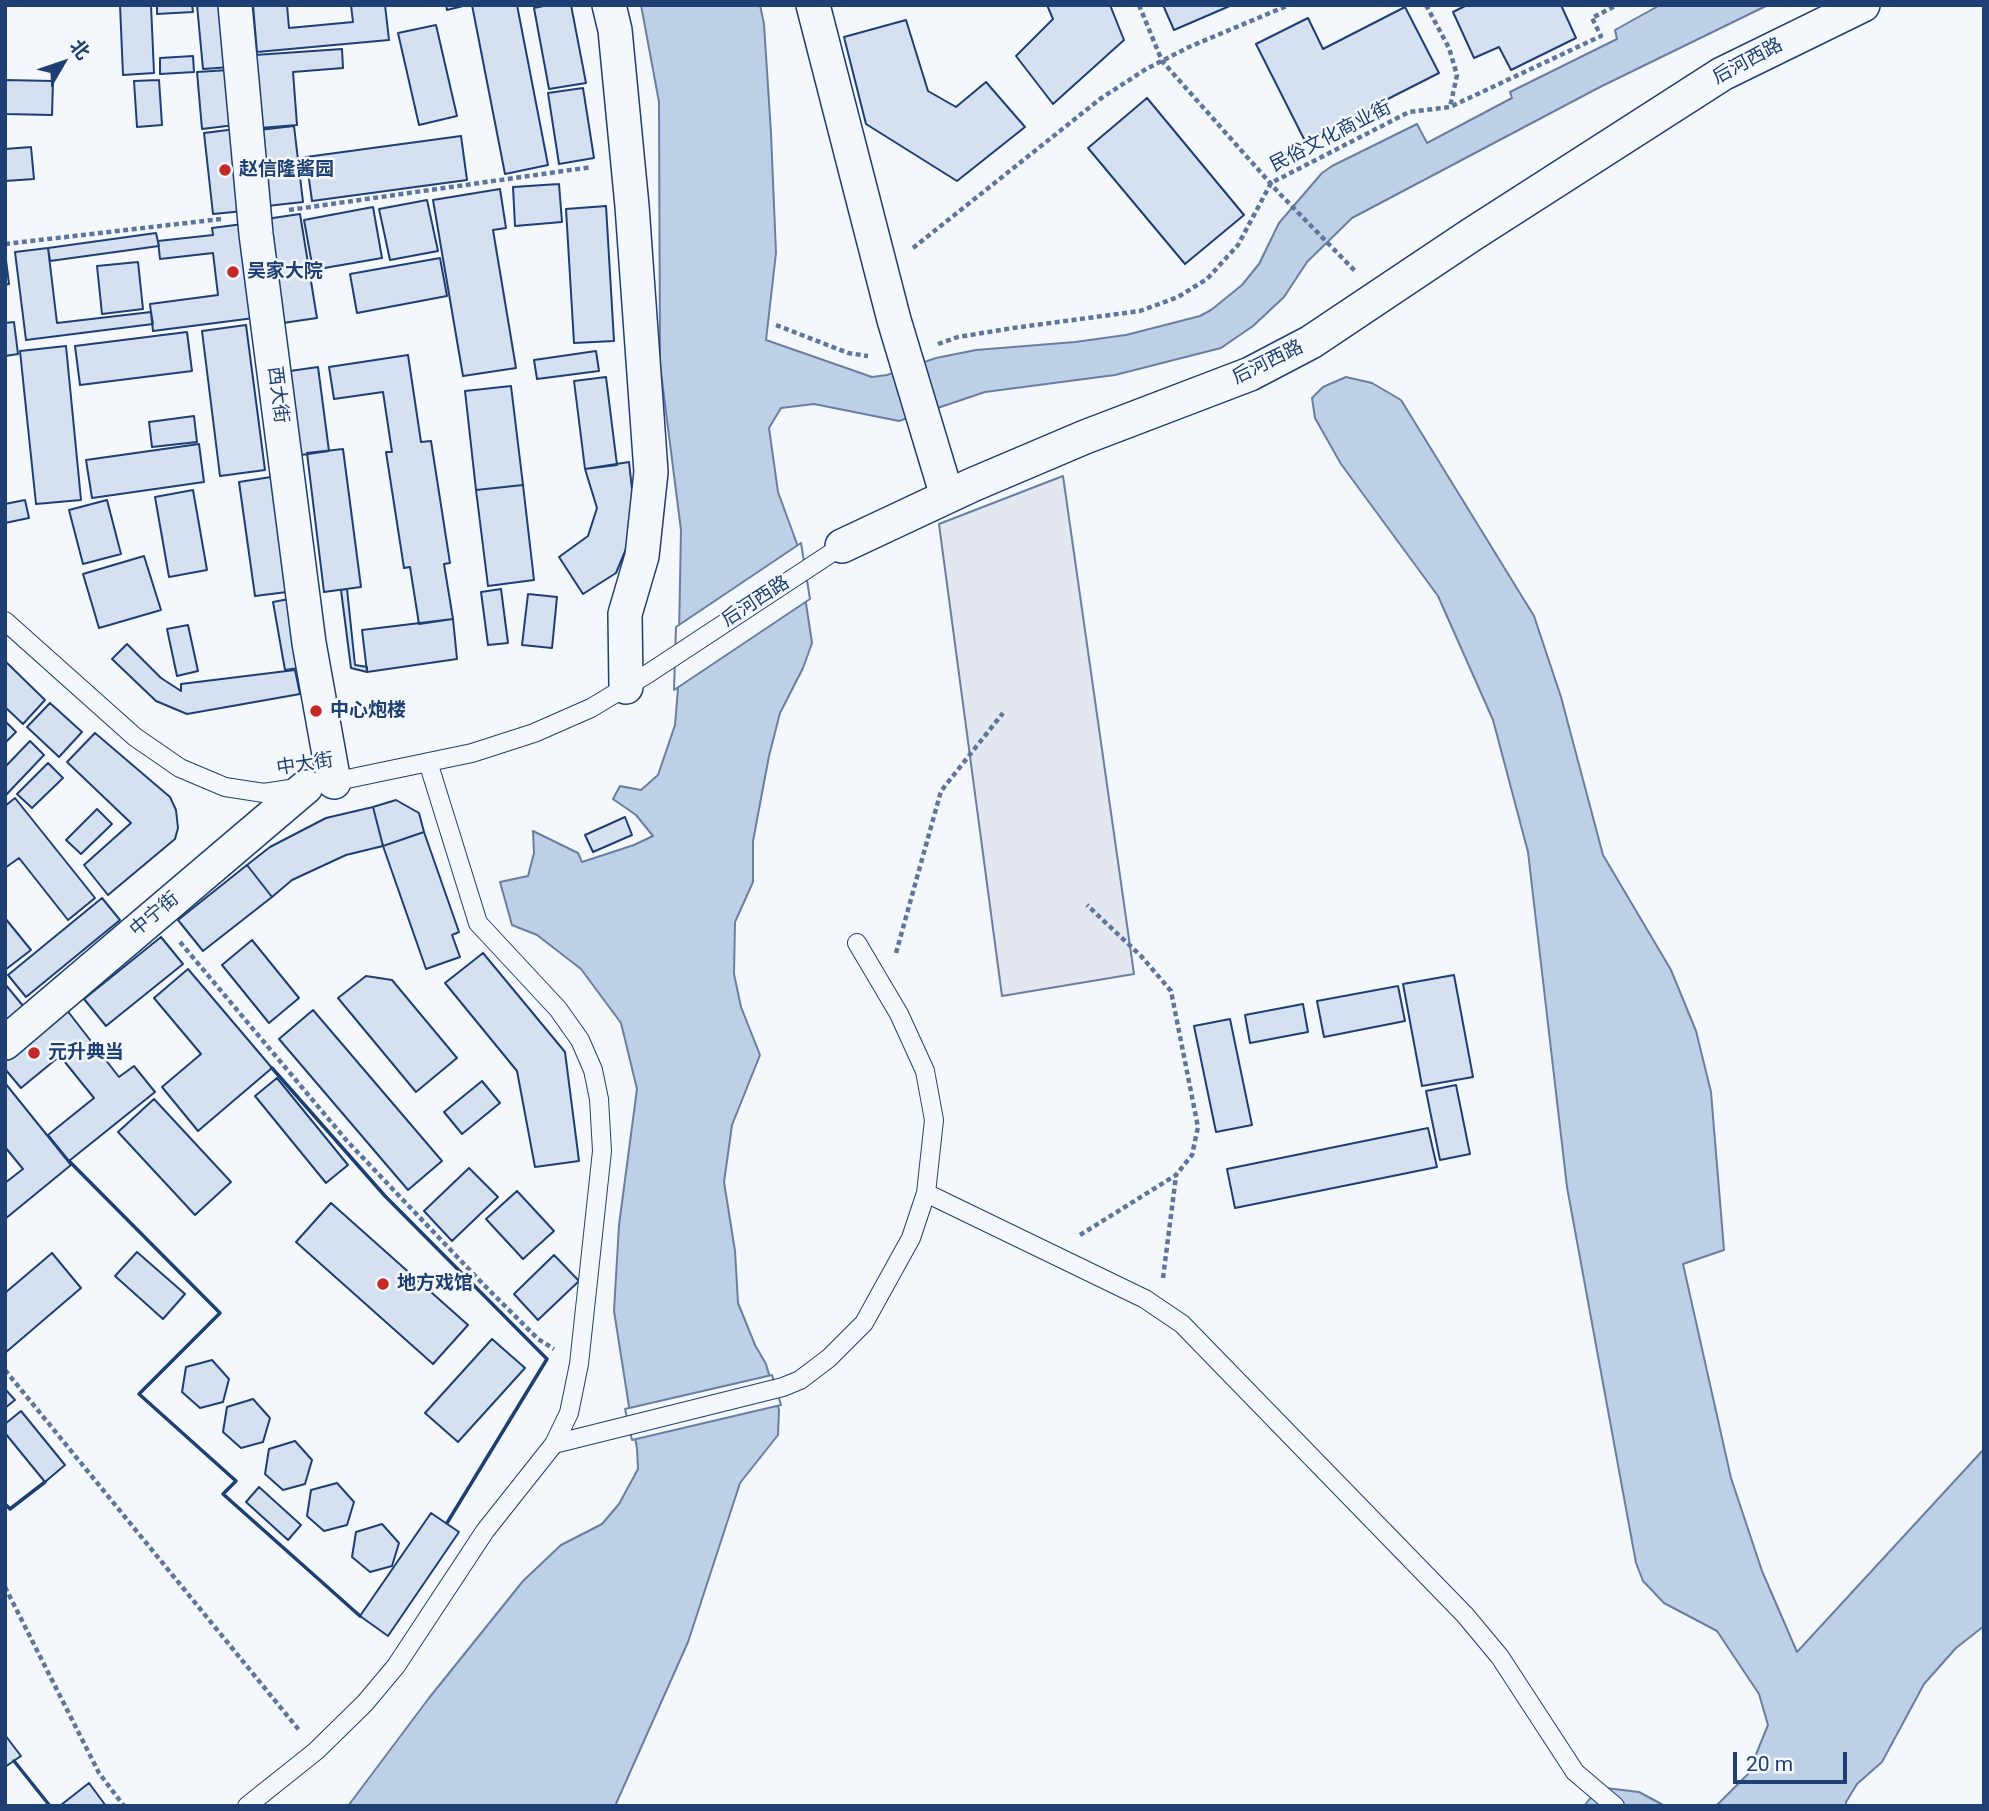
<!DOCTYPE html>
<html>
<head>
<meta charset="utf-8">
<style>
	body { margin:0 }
	#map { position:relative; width:1989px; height:1811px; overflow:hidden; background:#f4f7fb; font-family:Roboto,"Noto Sans SC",sans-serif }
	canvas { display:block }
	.frame { position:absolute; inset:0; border:7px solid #1d3f73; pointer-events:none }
	.north { position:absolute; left:28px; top:28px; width:70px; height:70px; -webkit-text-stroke:5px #f4f7fb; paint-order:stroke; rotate:51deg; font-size:19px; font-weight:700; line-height:28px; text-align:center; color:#1d3f73 }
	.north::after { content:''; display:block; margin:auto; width:24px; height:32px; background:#1d3f73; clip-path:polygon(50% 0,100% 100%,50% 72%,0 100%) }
	.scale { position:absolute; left:1733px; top:1752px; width:114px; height:32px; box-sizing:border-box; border:4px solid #1d3f73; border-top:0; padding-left:9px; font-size:21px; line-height:24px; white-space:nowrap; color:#1d3f73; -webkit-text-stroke:5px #f4f7fb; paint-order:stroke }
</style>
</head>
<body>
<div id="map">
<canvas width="1989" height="1811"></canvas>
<div class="frame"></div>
<div class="north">北</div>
<div class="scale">20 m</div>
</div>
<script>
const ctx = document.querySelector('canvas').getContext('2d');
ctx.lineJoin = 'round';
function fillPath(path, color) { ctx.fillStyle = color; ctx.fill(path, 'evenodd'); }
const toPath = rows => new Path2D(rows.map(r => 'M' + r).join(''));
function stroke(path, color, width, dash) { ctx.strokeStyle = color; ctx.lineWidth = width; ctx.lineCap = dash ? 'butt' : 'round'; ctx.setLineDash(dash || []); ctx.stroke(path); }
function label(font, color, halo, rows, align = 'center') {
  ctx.font = font + ' Roboto,"Noto Sans SC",sans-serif'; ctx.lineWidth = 5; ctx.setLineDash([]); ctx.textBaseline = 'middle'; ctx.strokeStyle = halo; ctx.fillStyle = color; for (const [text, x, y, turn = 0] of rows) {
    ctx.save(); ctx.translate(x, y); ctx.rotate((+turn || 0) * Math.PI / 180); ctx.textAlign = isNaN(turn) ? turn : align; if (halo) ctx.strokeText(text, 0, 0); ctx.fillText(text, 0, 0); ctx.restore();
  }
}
const parking = toPath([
	[1063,476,1134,974,1002,996,939,524,1063,476]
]);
const water = toPath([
	[641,5,760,5,764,24,771,133,776,253,766,340,872,377,887,375,936,358,976,350,1075,342,1126,335,1200,316,1211,310,1242,285,1259,264,1279,223,1322,173,1332,166,1417,124,1427,143,1512,98,1510,92,1617,39,1615,30,1660,5,1768,5,1600,87,1352,218,1307,262,1284,297,1253,326,1221,348,1115,375,985,392,899,421,814,404,781,408,769,428,778,492,797,544,812,643,803,668,780,713,769,756,753,841,753,882,735,922,734,974,741,1007,760,1055,732,1125,724,1182,735,1251,738,1303,755,1345,766,1364,779,1410,778,1435,740,1483,688,1642,615,1806,348,1806,429,1698,523,1581,561,1545,602,1524,619,1504,638,1469,637,1448,630,1413,614,1311,619,1225,637,1089,621,1023,581,969,537,935,512,925,500,882,528,876,534,853,533,831,578,853,582,862,634,845,653,836,636,815,613,799,620,786,641,790,658,775,675,725,678,688,681,530,660,365,659,102,641,5],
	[1346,377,1372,383,1401,400,1534,616,1561,697,1603,855,1671,970,1696,1031,1711,1092,1724,1250,1683,1264,1731,1478,1762,1571,1797,1652,1984,1449,1984,1626,1956,1648,1924,1684,1882,1762,1857,1784,1846,1802,1846,1806,1716,1806,1748,1774,1768,1725,1759,1694,1717,1631,1664,1603,1643,1581,1636,1563,1567,1187,1528,852,1493,720,1438,596,1341,464,1315,418,1312,398,1323,387,1346,377],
	[1606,1788,1639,1792,1665,1806,1584,1806,1592,1796,1606,1788]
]);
const pier = toPath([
	[801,543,810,599,674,690,676,627,801,543],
	[772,1375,781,1405,632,1440,625,1409,772,1375]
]);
const building = toPath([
	[120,5,151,5,154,73,123,75,120,5],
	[157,5,192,5,193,12,157,14,157,5],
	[197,5,226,5,231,67,203,69,197,5],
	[253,5,287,5,289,28,353,22,351,5,385,5,389,40,257,52,253,5],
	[446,5,467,5,447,10,446,5],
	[472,5,517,5,548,165,505,174,472,5],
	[548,5,571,5,586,83,549,89,534,8,548,5],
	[1047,5,1110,5,1124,40,1053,104,1016,56,1053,19,1047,5],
	[1163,5,1232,5,1174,30,1163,5],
	[1467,5,1561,5,1576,38,1511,70,1499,47,1474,58,1453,12,1467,5],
	[1405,7,1439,73,1305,141,1256,44,1308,18,1323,49,1405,7],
	[906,20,928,91,956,107,986,82,1025,127,957,181,866,124,844,37,906,20],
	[436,25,457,116,419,125,398,33,436,25],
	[342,49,343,68,293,72,297,125,260,128,255,55,342,49],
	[193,56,194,72,160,74,160,58,193,56],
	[229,70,235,125,202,129,197,72,229,70],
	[5,80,53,81,52,115,5,114,5,80],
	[159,80,162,125,137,127,134,81,159,80],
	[583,88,594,158,559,164,548,93,583,88],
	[1147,98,1244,215,1185,264,1088,148,1147,98],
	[294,126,303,202,267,206,259,130,294,126],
	[236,129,244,211,213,214,204,133,236,129],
	[461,136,467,180,312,201,306,157,461,136],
	[31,147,34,179,5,181,5,149,31,147],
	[559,184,562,222,515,226,513,187,559,184],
	[500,189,506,228,493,230,516,368,463,376,433,200,500,189],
	[427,200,438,251,390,260,379,209,427,200],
	[606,206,614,341,574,343,566,209,606,206],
	[373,207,382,258,313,270,304,220,373,207],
	[300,214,317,318,283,323,266,219,300,214],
	[243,224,254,318,153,331,150,304,218,295,213,253,160,259,158,241,213,235,212,228,243,224],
	[156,233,159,246,50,261,48,248,156,233],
	[48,248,57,323,151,312,153,324,26,340,15,252,48,248],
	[5,252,9,284,5,285,5,252],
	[440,258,447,296,357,313,350,274,440,258],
	[138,262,143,309,102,314,97,266,138,262],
	[14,322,18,354,5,356,5,323,14,322],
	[246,325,265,470,220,476,202,331,246,325],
	[187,332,192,371,80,385,75,346,187,332],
	[66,346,81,500,36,504,20,351,66,346],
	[596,351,599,371,537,379,534,360,596,351],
	[408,355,421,442,431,441,450,563,444,564,453,619,419,624,410,567,404,568,386,452,392,452,383,392,334,399,329,367,408,355],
	[318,367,329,451,301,455,290,371,318,367],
	[606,377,617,465,585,469,574,381,606,377],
	[511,386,523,485,476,490,465,391,511,386],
	[194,416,197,442,152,447,149,422,194,416],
	[199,444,204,482,92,498,86,460,199,444],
	[343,449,361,587,324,592,307,453,343,449],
	[629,462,636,525,616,573,583,594,559,557,588,536,597,508,585,469,629,462],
	[271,477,287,592,255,596,239,482,271,477],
	[523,485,534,580,488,586,476,490,523,485],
	[193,490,207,570,169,577,155,497,193,490],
	[25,500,29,518,5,523,5,504,25,500],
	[107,500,121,554,83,564,69,510,107,500],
	[144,556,161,610,99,628,83,574,144,556],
	[347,589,355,665,367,667,367,672,351,668,341,590,347,589],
	[501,589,508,643,488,645,481,592,501,589],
	[528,594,557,597,552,648,522,645,528,594],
	[294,598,306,667,285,670,273,602,294,598],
	[453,619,457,659,367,672,362,630,453,619],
	[188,625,198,671,177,676,167,629,188,625],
	[127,644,161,678,181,691,181,684,295,670,300,694,187,714,156,701,112,659,127,644],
	[5,661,45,700,23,724,5,707,5,661],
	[50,703,82,732,59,757,27,727,50,703],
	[5,721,16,732,5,743,5,721],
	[95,733,170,797,176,810,178,828,175,839,108,895,84,865,131,823,67,762,95,733],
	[30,741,44,755,5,796,5,767,30,741],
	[48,763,63,778,32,808,17,794,48,763],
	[15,798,95,898,68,920,19,858,5,868,5,806,15,798],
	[396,800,419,813,424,832,383,846,373,807,396,800],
	[373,807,383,846,346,855,292,880,272,897,247,865,270,847,326,818,373,807],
	[97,809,112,824,81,854,66,840,97,809],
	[625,817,632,835,593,852,585,835,625,817],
	[424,832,459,932,452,935,460,957,426,969,383,846,424,832],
	[247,865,272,897,203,951,178,920,247,865],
	[102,898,120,920,26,997,8,975,102,898],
	[5,918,31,950,5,970,5,918],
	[161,937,183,964,106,1026,84,999,161,937],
	[252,940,299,998,269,1023,222,965,252,940],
	[483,953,565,1052,579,1161,535,1167,517,1071,445,983,483,953],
	[188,969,272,1068,198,1131,162,1087,201,1054,154,998,188,969],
	[1454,975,1473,1077,1422,1086,1403,984,1454,975],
	[366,976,392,980,457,1058,416,1092,338,998,366,976],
	[5,984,24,1007,5,1021,5,984],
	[1398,986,1405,1021,1324,1037,1317,1001,1398,986],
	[1303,1004,1308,1032,1250,1043,1245,1015,1303,1004],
	[66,1009,119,1077,134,1066,155,1092,69,1161,48,1135,94,1098,60,1056,21,1088,5,1069,5,1058,66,1009],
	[313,1010,442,1161,408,1190,279,1039,313,1010],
	[1230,1019,1252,1125,1216,1132,1194,1026,1230,1019],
	[277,1078,348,1165,326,1183,255,1096,277,1078],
	[482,1081,500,1103,462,1134,444,1112,482,1081],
	[5,1083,71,1165,5,1219,5,1183,23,1169,5,1147,5,1083],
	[1456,1085,1470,1154,1440,1160,1426,1091,1456,1085],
	[154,1099,231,1182,195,1215,118,1132,154,1099],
	[1428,1128,1437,1167,1235,1208,1227,1169,1428,1128],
	[469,1168,498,1197,452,1241,424,1211,469,1168],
	[517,1191,554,1231,523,1259,486,1219,517,1191],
	[331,1203,468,1325,433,1364,296,1242,331,1203],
	[137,1252,185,1294,163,1319,115,1276,137,1252],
	[52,1253,81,1288,5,1353,5,1293,52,1253],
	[554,1255,579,1281,538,1320,514,1294,554,1255],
	[492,1339,525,1368,458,1442,425,1413,492,1339],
	[212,1360,229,1379,223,1402,200,1408,182,1392,186,1367,212,1360],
	[5,1389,15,1400,5,1408,5,1389],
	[253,1399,270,1418,263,1442,241,1448,223,1432,227,1407,253,1399],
	[21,1411,65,1465,45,1482,5,1433,5,1424,21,1411],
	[295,1441,312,1460,305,1484,283,1490,265,1474,269,1449,295,1441],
	[337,1483,354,1502,347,1525,324,1531,307,1516,311,1490,337,1483],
	[259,1487,301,1525,288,1540,246,1502,259,1487],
	[431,1513,459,1532,388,1636,360,1616,431,1513],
	[382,1524,399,1543,392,1566,370,1572,352,1557,356,1532,382,1524],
	[5,1735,21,1756,5,1767,5,1735],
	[89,1783,106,1806,62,1806,61,1805,89,1783]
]);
const path = toPath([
	[1139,5,1162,61,1279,193,1355,271],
	[1426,5,1449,48,1457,75,1450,107],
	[289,210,592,167],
	[5,244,221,219],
	[913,248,1100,99,1146,69,1189,47,1289,5],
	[776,325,848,353,868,356],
	[938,344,958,337,1013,328,1140,311,1178,297,1207,279,1238,245,1271,183,1409,112,1450,107,1601,36,1592,18,1617,5],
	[180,942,347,1141,482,1283,538,1339,554,1349],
	[896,953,941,791,1003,713],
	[1080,1235,1176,1175,1192,1155,1198,1127,1171,991,1142,957,1087,905],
	[1163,1278,1176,1176],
	[5,1370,299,1730],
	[5,1587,99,1773,124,1806]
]);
const lane = toPath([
	[5,621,135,737,180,768,225,787,264,793,296,788],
	[328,783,472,753,534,733,591,708,649,673,842,546],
	[926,1193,1145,1299,1182,1324,1465,1615,1500,1657,1575,1772,1615,1806],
	[554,1444,783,1387,800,1380,829,1358,864,1323,911,1238,926,1193,934,1120,925,1071,899,1014,857,943],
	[247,1806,316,1751,365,1703,396,1666,485,1531,554,1444,569,1413,579,1364,602,1151,599,1099,593,1070,580,1040,558,1009,478,923,428,762]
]);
const street = toPath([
	[235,5,256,234,309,643,334,782],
	[609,5,615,30,632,206,651,472,642,556,625,614,626,687],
	[813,5,894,320,947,496],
	[842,546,972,485,1085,437,1250,374,1311,342,1471,235,1722,74,1863,5],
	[5,1043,306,787]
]);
const wall = toPath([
	[272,1068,385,1196,547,1359,447,1523],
	[69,1161,220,1313,139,1394,236,1481,223,1494,360,1616],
	[5,1504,10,1509,45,1482],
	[14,1761,50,1806]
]);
const markers = [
	[225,170,7,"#c62828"],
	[233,272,7,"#c62828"],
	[316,711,7,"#c62828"],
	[34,1053,7,"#c62828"],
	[383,1284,7,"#c62828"]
];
const streetNames = [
	["后河西路",1748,62,-28],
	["民俗文化商业街",1331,137,-27],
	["后河西路",1268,363,-26],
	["西大街",277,395,83],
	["后河西路",756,602,-33],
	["中大街",305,765,-9],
	["中宁街",155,915,-40]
];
const poiNames = [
	["赵信隆酱园",239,170],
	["吴家大院",247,272],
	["中心炮楼",330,711],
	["元升典当",48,1053],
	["地方戏馆",397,1284]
];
fillPath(parking, '#e3e8f0');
stroke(parking, '#687fa3', 2);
fillPath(water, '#bed0e5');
stroke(water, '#687fa3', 2);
fillPath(pier, '#f4f7fb');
stroke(pier, '#687fa3', 2);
fillPath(building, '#d5e0f0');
stroke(building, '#1d3f73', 2);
stroke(lane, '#1d3f73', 20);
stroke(street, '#1d3f73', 36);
stroke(path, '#5e769c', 4.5, [5, 3.5]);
stroke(lane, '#f4f7fb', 18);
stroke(street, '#f4f7fb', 33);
stroke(wall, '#1d3f73', 3.5);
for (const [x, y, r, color] of markers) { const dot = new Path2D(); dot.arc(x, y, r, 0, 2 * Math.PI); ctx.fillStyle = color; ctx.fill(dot); stroke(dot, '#f4f7fb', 2.5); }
label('19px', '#1d3f73', '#f4f7fb', streetNames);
label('bold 19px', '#1d3f73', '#f4f7fb', poiNames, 'left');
</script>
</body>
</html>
